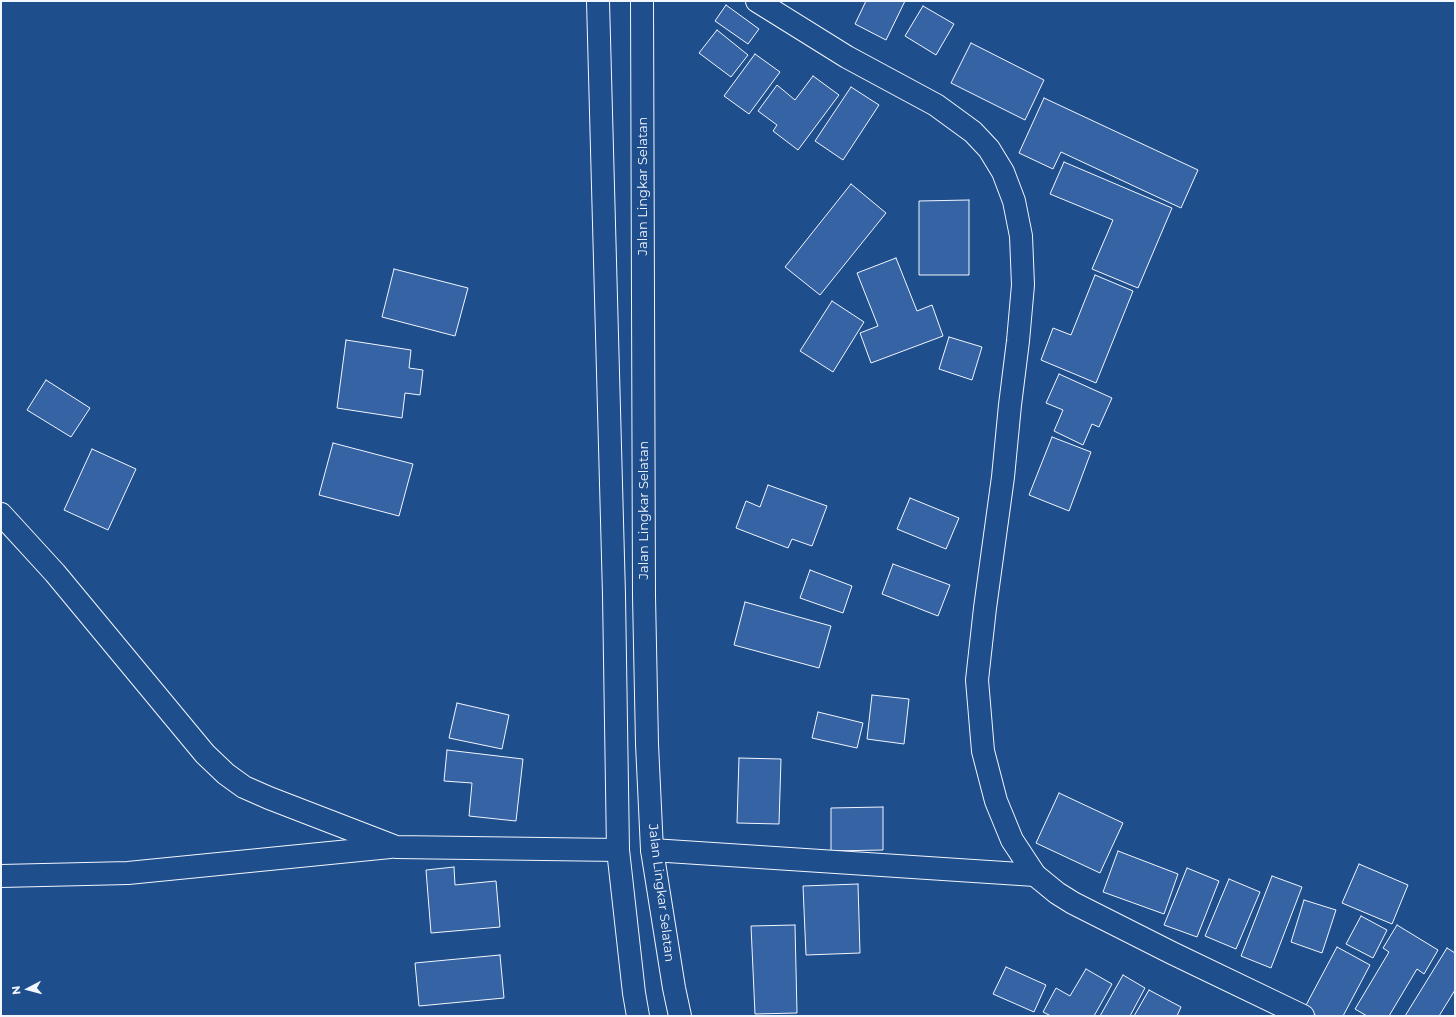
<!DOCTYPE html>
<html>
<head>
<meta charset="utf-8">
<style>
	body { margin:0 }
	#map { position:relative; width:1456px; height:1017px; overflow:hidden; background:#1f4e8c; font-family:Montserrat,sans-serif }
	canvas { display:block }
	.frame { position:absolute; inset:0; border:2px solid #f2f6ff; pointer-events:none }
	.north { position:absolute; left:8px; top:969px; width:40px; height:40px; -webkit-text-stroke:3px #1f4e8c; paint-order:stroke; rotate:264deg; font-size:11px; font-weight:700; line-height:16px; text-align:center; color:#f2f6ff }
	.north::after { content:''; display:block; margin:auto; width:14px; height:18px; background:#f2f6ff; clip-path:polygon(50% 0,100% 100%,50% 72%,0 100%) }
</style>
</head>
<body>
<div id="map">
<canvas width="1456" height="1017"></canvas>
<div class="frame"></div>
<div class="north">N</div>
</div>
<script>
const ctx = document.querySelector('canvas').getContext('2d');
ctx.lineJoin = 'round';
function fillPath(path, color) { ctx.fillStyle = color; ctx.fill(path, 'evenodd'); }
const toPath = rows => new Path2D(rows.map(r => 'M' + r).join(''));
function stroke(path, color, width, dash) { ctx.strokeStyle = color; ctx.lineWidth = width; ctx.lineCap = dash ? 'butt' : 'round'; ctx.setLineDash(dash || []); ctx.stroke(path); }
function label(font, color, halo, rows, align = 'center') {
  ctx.font = font + ' Montserrat,sans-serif'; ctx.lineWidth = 3; ctx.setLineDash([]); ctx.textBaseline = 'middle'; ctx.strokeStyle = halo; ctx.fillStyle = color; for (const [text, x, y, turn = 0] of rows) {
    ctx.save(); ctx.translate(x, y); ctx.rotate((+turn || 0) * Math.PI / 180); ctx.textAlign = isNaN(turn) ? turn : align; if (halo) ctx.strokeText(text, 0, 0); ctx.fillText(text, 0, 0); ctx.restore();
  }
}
const building = toPath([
	[866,1,905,1,886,40,855,24,866,1],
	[726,5,759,29,748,44,715,21,726,5],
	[923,6,954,24,936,55,905,36,923,6],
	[717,30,748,55,731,77,699,53,717,30],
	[971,43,1044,80,1025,120,951,83,971,43],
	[755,54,780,72,749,114,724,96,755,54],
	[813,76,839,95,798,150,773,131,777,125,758,111,777,85,795,100,813,76],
	[851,87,879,105,843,160,815,141,851,87],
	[1044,98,1198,170,1181,208,1061,152,1053,169,1019,153,1044,98],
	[1064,162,1172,208,1138,288,1092,269,1113,220,1050,194,1064,162],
	[851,184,886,213,820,295,785,267,851,184],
	[969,200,969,275,919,275,919,201,969,200],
	[896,258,917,311,932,305,943,336,871,363,860,333,878,326,857,273,896,258],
	[394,269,468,288,455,336,382,317,394,269],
	[1095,275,1133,291,1096,383,1041,360,1053,328,1071,335,1095,275],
	[832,301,864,322,833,372,800,351,832,301],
	[949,337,982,347,972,380,939,369,949,337],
	[346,340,411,350,409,368,423,370,420,395,405,393,402,418,337,408,346,340],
	[1059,374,1112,398,1099,427,1092,424,1083,445,1054,431,1063,410,1046,403,1059,374],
	[46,380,90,408,71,437,27,410,46,380],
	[1052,437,1091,452,1069,511,1029,495,1052,437],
	[333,443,413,464,399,516,319,495,333,443],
	[92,449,136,469,108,530,64,510,92,449],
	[768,485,827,506,812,546,792,539,788,548,736,528,746,501,760,507,768,485],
	[910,498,959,518,946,549,897,529,910,498],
	[893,564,950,585,938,616,882,594,893,564],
	[810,570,852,586,843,613,800,598,810,570],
	[745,602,831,626,819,668,734,645,745,602],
	[872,695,909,699,904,744,867,739,872,695],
	[457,703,509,715,502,749,449,738,457,703],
	[818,712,863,723,857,748,812,738,818,712],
	[447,750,523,759,516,821,469,816,472,783,444,781,447,750],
	[739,758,781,759,779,824,737,823,739,758],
	[1059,793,1123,823,1100,873,1036,843,1059,793],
	[883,807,883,850,831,851,831,808,883,807],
	[1118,851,1178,874,1164,914,1103,892,1118,851],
	[1359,864,1408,885,1392,924,1342,903,1359,864],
	[454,867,455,885,496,881,500,927,431,933,426,870,454,867],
	[1187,868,1219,881,1197,937,1164,925,1187,868],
	[1272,876,1302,887,1271,968,1241,956,1272,876],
	[1229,879,1260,892,1236,949,1205,936,1229,879],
	[858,884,860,953,806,955,803,886,858,884],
	[1304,900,1336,910,1322,953,1291,942,1304,900],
	[1361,916,1387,930,1373,958,1346,944,1361,916],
	[795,925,797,1013,755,1014,751,926,795,925],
	[1397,925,1438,950,1424,974,1417,969,1389,1016,1367,1016,1355,1009,1389,952,1383,948,1397,925],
	[1337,947,1370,965,1343,1016,1317,1016,1304,1009,1337,947],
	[1447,948,1455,953,1455,990,1439,1016,1405,1016,1447,948],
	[500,955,504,998,419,1006,415,963,500,955],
	[1006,967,1046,985,1034,1012,993,994,1006,967],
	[1086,969,1112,984,1094,1016,1051,1016,1043,1012,1056,988,1070,996,1086,969],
	[1123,975,1145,988,1130,1016,1100,1016,1123,975],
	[1149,990,1181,1007,1177,1016,1134,1016,1149,990]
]);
const street = toPath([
	[1,514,55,573,205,754,226,774,244,787,269,798,396,847,618,850],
	[652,850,1035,875],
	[1,876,128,873,390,847]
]);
const secondary = toPath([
	[757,1,847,57,936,105,973,132,989,149,1003,172,1014,201,1021,236,1023,285,1018,341,1010,405,1003,477,985,608,977,680,983,751,996,801,1012,840,1035,875,1057,893,1073,903,1172,953,1303,1016]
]);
const highway = toPath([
	[598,1,614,595,618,850,634,993,638,1016],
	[642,1,644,596,647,744,652,850,674,988,680,1016]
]);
const streetNames = [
	["Jalan Lingkar Selatan",643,186,-90],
	["Jalan Lingkar Selatan",644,510,-90],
	["Jalan Lingkar Selatan",661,893,83]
];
fillPath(building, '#3563a3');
stroke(building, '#f2f6ff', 1);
stroke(street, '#f2f6ff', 24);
stroke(secondary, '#f2f6ff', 24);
stroke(highway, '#f2f6ff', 24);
stroke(street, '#1f4e8c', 22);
stroke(secondary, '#1f4e8c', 22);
stroke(highway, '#1f4e8c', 22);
label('13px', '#f2f6ff', '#1f4e8c', streetNames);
</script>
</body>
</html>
